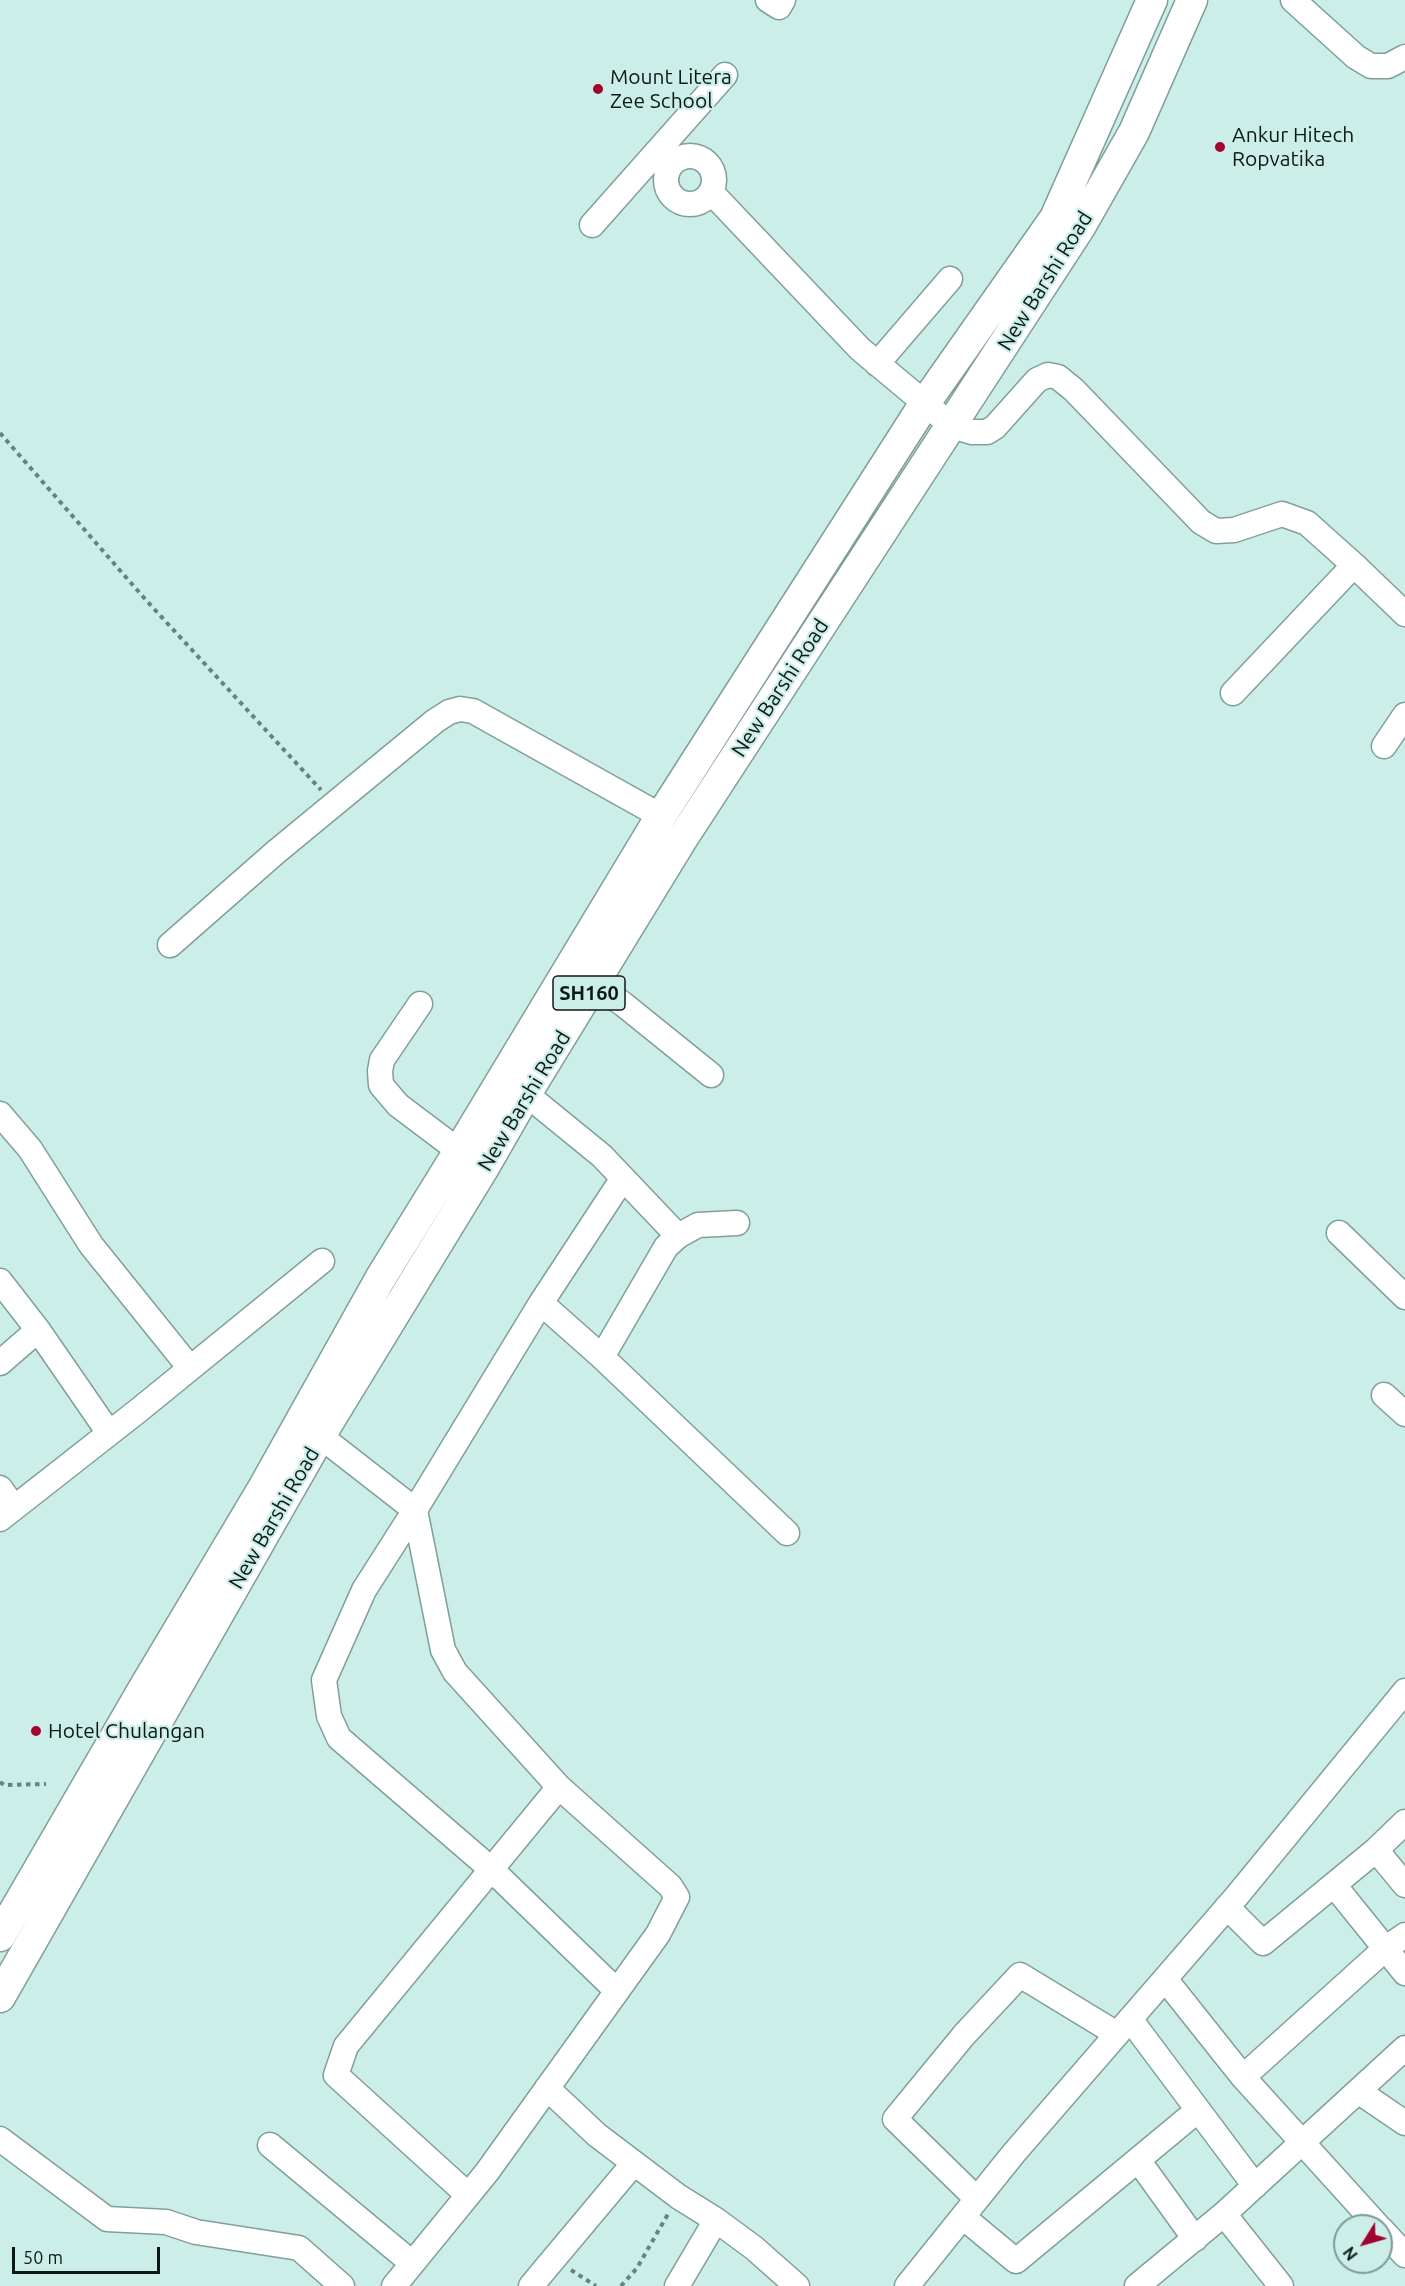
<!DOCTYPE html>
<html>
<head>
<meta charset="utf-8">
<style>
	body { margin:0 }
	#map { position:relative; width:1405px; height:2286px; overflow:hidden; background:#cceee9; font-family:Ubuntu,sans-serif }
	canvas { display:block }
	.north { position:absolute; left:1333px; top:2214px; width:60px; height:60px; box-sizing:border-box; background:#cceee9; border:2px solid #809995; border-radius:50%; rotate:233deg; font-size:16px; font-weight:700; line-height:24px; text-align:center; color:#0d1917 }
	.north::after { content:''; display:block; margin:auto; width:21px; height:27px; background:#a3042f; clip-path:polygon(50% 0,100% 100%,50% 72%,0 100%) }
	.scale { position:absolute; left:12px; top:2247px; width:148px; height:27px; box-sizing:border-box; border:3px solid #0d1917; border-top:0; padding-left:8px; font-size:18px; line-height:21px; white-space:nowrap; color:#0d1917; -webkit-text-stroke:4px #cceee9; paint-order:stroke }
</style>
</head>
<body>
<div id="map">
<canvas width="1405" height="2286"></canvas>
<div class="north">N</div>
<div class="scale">50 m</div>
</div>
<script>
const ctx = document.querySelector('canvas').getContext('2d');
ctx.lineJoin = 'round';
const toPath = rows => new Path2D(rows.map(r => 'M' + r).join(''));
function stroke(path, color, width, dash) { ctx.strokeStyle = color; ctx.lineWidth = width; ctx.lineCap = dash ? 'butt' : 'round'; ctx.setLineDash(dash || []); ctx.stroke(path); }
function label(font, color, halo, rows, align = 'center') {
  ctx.font = font + ' Ubuntu,sans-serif'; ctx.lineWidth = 4.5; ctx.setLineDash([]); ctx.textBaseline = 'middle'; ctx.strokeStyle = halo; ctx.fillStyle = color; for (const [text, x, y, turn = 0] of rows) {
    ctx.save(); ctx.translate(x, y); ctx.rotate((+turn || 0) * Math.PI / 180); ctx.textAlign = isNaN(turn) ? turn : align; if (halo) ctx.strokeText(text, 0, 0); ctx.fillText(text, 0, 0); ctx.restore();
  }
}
const path = toPath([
	[0,433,145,599,321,790],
	[0,1782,4,1785,46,1784],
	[571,2270,596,2286],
	[621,2286,637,2268,668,2214]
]);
const minor = toPath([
	[768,0,779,7,783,0],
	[1293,0,1356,57,1371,66,1388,66,1405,57],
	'666 180a24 24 0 1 1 48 0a24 24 0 1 1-48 0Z',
	[711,192,860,349,952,426,972,432,987,432,995,427,1037,380,1048,375,1058,377,1074,390,1201,522,1216,531,1234,530,1282,514,1307,523,1354,565,1405,614],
	[592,225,725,75],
	[877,364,950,279],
	[1233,693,1354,565],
	[1384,746,1405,715],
	[170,945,276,852,435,721,449,712,460,709,473,711,661,816],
	[594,984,623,1004,711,1075],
	[420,1004,382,1060,380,1071,381,1085,398,1105,459,1151],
	[526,1094,602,1156,678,1236],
	[0,1114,30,1149,91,1245,190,1368],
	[1339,1233,1405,1297],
	[0,1281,38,1330,0,1363],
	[541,1303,602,1357,787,1533],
	[38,1330,109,1433],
	[602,1357,666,1247,678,1236,698,1225,737,1223],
	[1384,1395,1405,1414],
	[320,1436,415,1510,364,1590,324,1680,329,1716,339,1738,491,1869,617,1991],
	[0,1488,14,1508],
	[0,1519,139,1410,322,1261],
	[1376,1850,1405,1885],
	[1334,1885,1405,1973],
	[1227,1907,1263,1943,1376,1850,1405,1822],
	[1165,1979,1243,2077,1378,2226],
	[1130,2019,1255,2186],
	[1243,2077,1385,1949,1405,1935],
	[1358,2091,1405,2123],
	[0,2139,107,2219,166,2222,196,2232,299,2248,342,2286],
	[270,2145,412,2263],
	[1138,2160,1195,2239],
	[634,2163,679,2197,716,2220,754,2248,797,2286],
	[468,2195,336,2075,346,2046,559,1787,455,1672,443,1650,415,1510,541,1303,623,1178],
	[977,2199,895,2119,964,2035,1020,1975,1117,2034],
	[1224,2214,1281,2286],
	[963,2217,1016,2261,1198,2110],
	[1381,2229,1405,2255],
	[394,2286,487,2172,658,1934,677,1897,670,1886,559,1787],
	[531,2286,634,2163,597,2135,547,2088],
	[677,2286,716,2220],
	[907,2286,1014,2153,1236,1897,1405,1691],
	[1137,2286,1224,2214,1405,2048]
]);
const major = toPath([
	[0,1936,145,1686,262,1490,380,1279,459,1151,661,816,925,403,1055,218,1152,0],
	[0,1997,320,1436,483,1169,526,1094,684,836,1080,227,1134,132,1192,0]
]);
const markers = [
	[598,89,6,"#a3042f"],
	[1220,147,6,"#a3042f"],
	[36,1731,6,"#a3042f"]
];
const shields = [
	[589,993,72]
];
const shieldNames = [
	["SH160",589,993]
];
const poiNames = [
	["Mount Litera",610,77],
	["Zee School",610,101],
	["Ankur Hitech",1232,135],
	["Ropvatika",1232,159],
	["Hotel Chulangan",48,1731]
];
const streetNames = [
	["New Barshi Road",1045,281,-58],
	["New Barshi Road",780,688,-57],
	["New Barshi Road",524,1101,-59],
	["New Barshi Road",274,1518,-60]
];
stroke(minor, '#809f9b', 27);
stroke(major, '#809f9b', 33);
stroke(path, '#6a817d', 4, [4.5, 4.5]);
stroke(minor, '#fff', 24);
stroke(major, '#fff', 30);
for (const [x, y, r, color] of markers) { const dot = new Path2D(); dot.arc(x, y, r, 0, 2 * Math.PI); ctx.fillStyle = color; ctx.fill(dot); stroke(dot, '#cceee9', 2); }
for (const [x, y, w] of shields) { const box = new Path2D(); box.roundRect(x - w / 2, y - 17, w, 34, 4.5); ctx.fillStyle = '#cceee9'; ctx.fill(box); stroke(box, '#0d1917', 1.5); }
label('bold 20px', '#0d1917', null, shieldNames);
label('21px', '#0d1917', '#cceee9', poiNames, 'left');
label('21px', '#0d1917', '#cceee9', streetNames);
</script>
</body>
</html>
